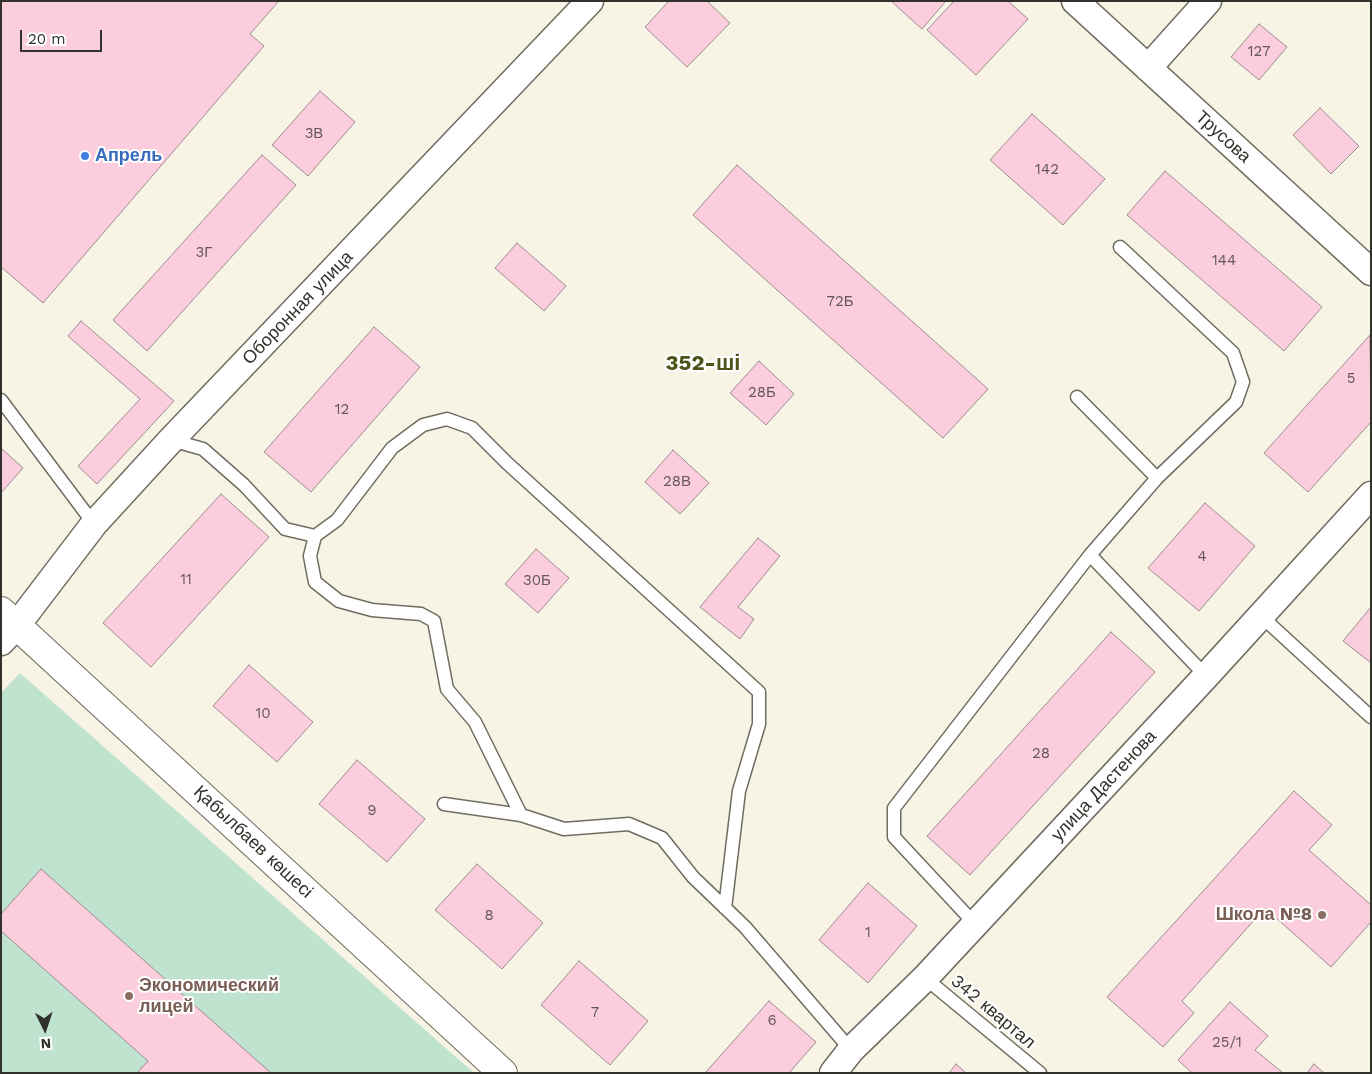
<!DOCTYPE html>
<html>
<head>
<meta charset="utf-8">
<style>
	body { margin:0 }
	#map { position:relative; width:1372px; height:1074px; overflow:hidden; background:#f7f4e6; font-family:"Work Sans",sans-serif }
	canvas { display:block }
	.frame { position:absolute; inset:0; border:2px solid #32322c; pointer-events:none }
	.north { position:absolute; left:20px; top:1004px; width:50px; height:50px; -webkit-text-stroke:4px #fff; paint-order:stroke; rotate:176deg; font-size:14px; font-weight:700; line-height:20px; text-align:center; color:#32322c }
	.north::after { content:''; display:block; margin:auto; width:18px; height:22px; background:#32322c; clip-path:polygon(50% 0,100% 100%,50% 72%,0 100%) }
	.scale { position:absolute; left:20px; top:30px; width:82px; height:22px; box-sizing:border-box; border:2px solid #32322c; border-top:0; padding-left:6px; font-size:15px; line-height:18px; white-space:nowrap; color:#32322c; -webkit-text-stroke:4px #fff; paint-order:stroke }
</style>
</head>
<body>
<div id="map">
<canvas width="1372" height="1074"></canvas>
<div class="frame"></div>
<div class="north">N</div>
<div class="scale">20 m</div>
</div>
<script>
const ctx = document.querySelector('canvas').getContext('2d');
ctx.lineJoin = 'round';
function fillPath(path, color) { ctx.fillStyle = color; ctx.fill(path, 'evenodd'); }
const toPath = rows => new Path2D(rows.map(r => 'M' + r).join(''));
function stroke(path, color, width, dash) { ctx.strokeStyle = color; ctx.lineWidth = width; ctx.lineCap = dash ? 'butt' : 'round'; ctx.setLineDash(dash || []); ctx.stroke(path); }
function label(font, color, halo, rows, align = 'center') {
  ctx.font = font + ' "Work Sans",sans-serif'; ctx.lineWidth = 4; ctx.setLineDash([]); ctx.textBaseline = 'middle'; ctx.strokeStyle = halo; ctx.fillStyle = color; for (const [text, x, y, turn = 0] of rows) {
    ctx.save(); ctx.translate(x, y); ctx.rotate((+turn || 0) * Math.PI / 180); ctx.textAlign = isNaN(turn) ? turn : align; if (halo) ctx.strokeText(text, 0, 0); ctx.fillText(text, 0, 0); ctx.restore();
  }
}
const green = toPath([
	[20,673,474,1073,1,1073,1,693]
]);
const building = toPath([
	[1,1,279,1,250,34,264,46,43,303,1,267,1,1],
	[669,1,707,1,730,23,687,67,645,27,669,1],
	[891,1,946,1,922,29,891,1],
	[954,1,1008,1,1028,19,976,75,927,30,954,1],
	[1259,24,1287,47,1259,80,1231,57,1259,24],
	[320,91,355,122,308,176,272,145,320,91],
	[1320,108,1359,146,1331,174,1293,135,1320,108],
	[1032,114,1105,179,1063,225,990,160,1032,114],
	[262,155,296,185,147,351,113,320,262,155],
	[737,165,988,389,943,438,693,215,737,165],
	[1165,171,1322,307,1284,351,1127,215,1165,171],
	[517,243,566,286,544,311,495,268,517,243],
	[81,321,174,401,97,484,78,466,140,399,68,336,81,321],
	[374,327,420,367,311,492,264,452,374,327],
	[1370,335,1371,422,1308,492,1264,453,1370,335],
	[759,361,794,394,766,425,730,393,759,361],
	[1,448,23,468,1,493,1,448],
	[673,450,709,483,680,514,645,482,673,450],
	[221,494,269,537,151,667,103,623,221,494],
	[1205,503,1255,546,1199,611,1148,568,1205,503],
	[758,538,780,556,738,607,754,619,740,639,700,607,758,538],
	[536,549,569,578,538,613,505,584,536,549],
	[1371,607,1371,663,1343,641,1371,607],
	[1111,632,1155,672,970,875,927,836,1111,632],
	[249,665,313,722,277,762,213,706,249,665],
	[357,760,425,819,387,862,319,804,357,760],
	[1294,791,1332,825,1309,850,1371,905,1371,922,1331,967,1265,908,1182,1001,1194,1013,1163,1047,1107,997,1294,791],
	[477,864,543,923,502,969,435,910,477,864],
	[41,869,271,1073,137,1073,148,1061,1,931,1,914,41,869],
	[868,883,917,926,868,983,819,940,868,883],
	[579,961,648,1021,610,1065,541,1005,579,961],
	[769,1001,816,1042,789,1073,705,1073,769,1001],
	[1230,1002,1268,1036,1255,1050,1283,1073,1192,1073,1178,1060,1230,1002],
	[956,1064,966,1073,949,1073,956,1064],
	[1314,1064,1324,1073,1307,1073,1314,1064]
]);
const lane = toPath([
	[1077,397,1157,478],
	[1,400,94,524],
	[171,440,203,449,244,485,285,529,315,536,337,520,392,448,423,425,447,419,472,428,507,463,759,692,759,724,739,791,725,908],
	[315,536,310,556,315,582,339,601,372,610,421,614,434,621,447,689,475,722,521,815],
	[1090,555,1206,676],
	[1261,616,1371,717],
	[444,804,521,815,564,829,629,824,662,838,693,877,745,927,851,1050],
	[975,924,894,837,894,808,1090,555,1157,478,1236,402,1243,382,1233,353,1120,247],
	[925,978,1040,1073]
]);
const street = toPath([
	[1075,1,1371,272],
	[1148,68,1208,1],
	[1,642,17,625,94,524,171,440,590,1],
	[833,1073,851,1050,925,978,1206,676,1371,495]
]);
const secondary = toPath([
	[1,611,503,1073]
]);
const markers = [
	[85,156,5,"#3f7fe0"],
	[1322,915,5,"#8d6e63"],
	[129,996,5,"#8d6e63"]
];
const numberNames = [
	["127",1259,52],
	["3В",314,134],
	["142",1047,170],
	["3Г",204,253],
	["144",1224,261],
	["72Б",840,302],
	["5",1351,379],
	["28Б",762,393],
	["12",342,410],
	["28В",677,482],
	["4",1202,557],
	["11",186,580],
	["30Б",537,581],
	["10",263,714],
	["28",1041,754],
	["9",372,811],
	["8",489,916],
	["1",868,933],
	["7",595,1013],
	["6",772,1021],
	["25/1",1227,1043]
];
const streetNames = [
	["Трусова",1223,137,42],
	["Оборонная улица",298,308,-46],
	["улица Дастенова",1104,786,-47],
	["Қабылбаев көшесі",253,842,43],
	["342 квартал",993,1012,40]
];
const shopNames = [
	["Апрель",95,156]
];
const educationNames = [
	["Школа №8",1312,915],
	["Экономический",139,986,"left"],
	["лицей",139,1007,"left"]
];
const districtNames = [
	["352-ші",703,364]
];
fillPath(green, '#bfe3ce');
fillPath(building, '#fccddc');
stroke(building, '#9b8c91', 1);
stroke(lane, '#6f6d60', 15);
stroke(street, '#6f6d60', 29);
stroke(secondary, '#6f6d60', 30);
stroke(lane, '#fff', 12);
stroke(street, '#fff', 26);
stroke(secondary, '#fff', 28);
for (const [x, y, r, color] of markers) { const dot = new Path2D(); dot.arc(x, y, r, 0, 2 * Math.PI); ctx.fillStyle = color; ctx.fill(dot); stroke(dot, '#fff', 2); }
label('15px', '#645958', null, numberNames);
label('18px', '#32322c', '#fff', streetNames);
label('bold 18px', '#366cbe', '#fff', shopNames, 'left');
label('bold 18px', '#785e54', '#fff', educationNames, 'right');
label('bold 22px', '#4e551b', '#fff', districtNames);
</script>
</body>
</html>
